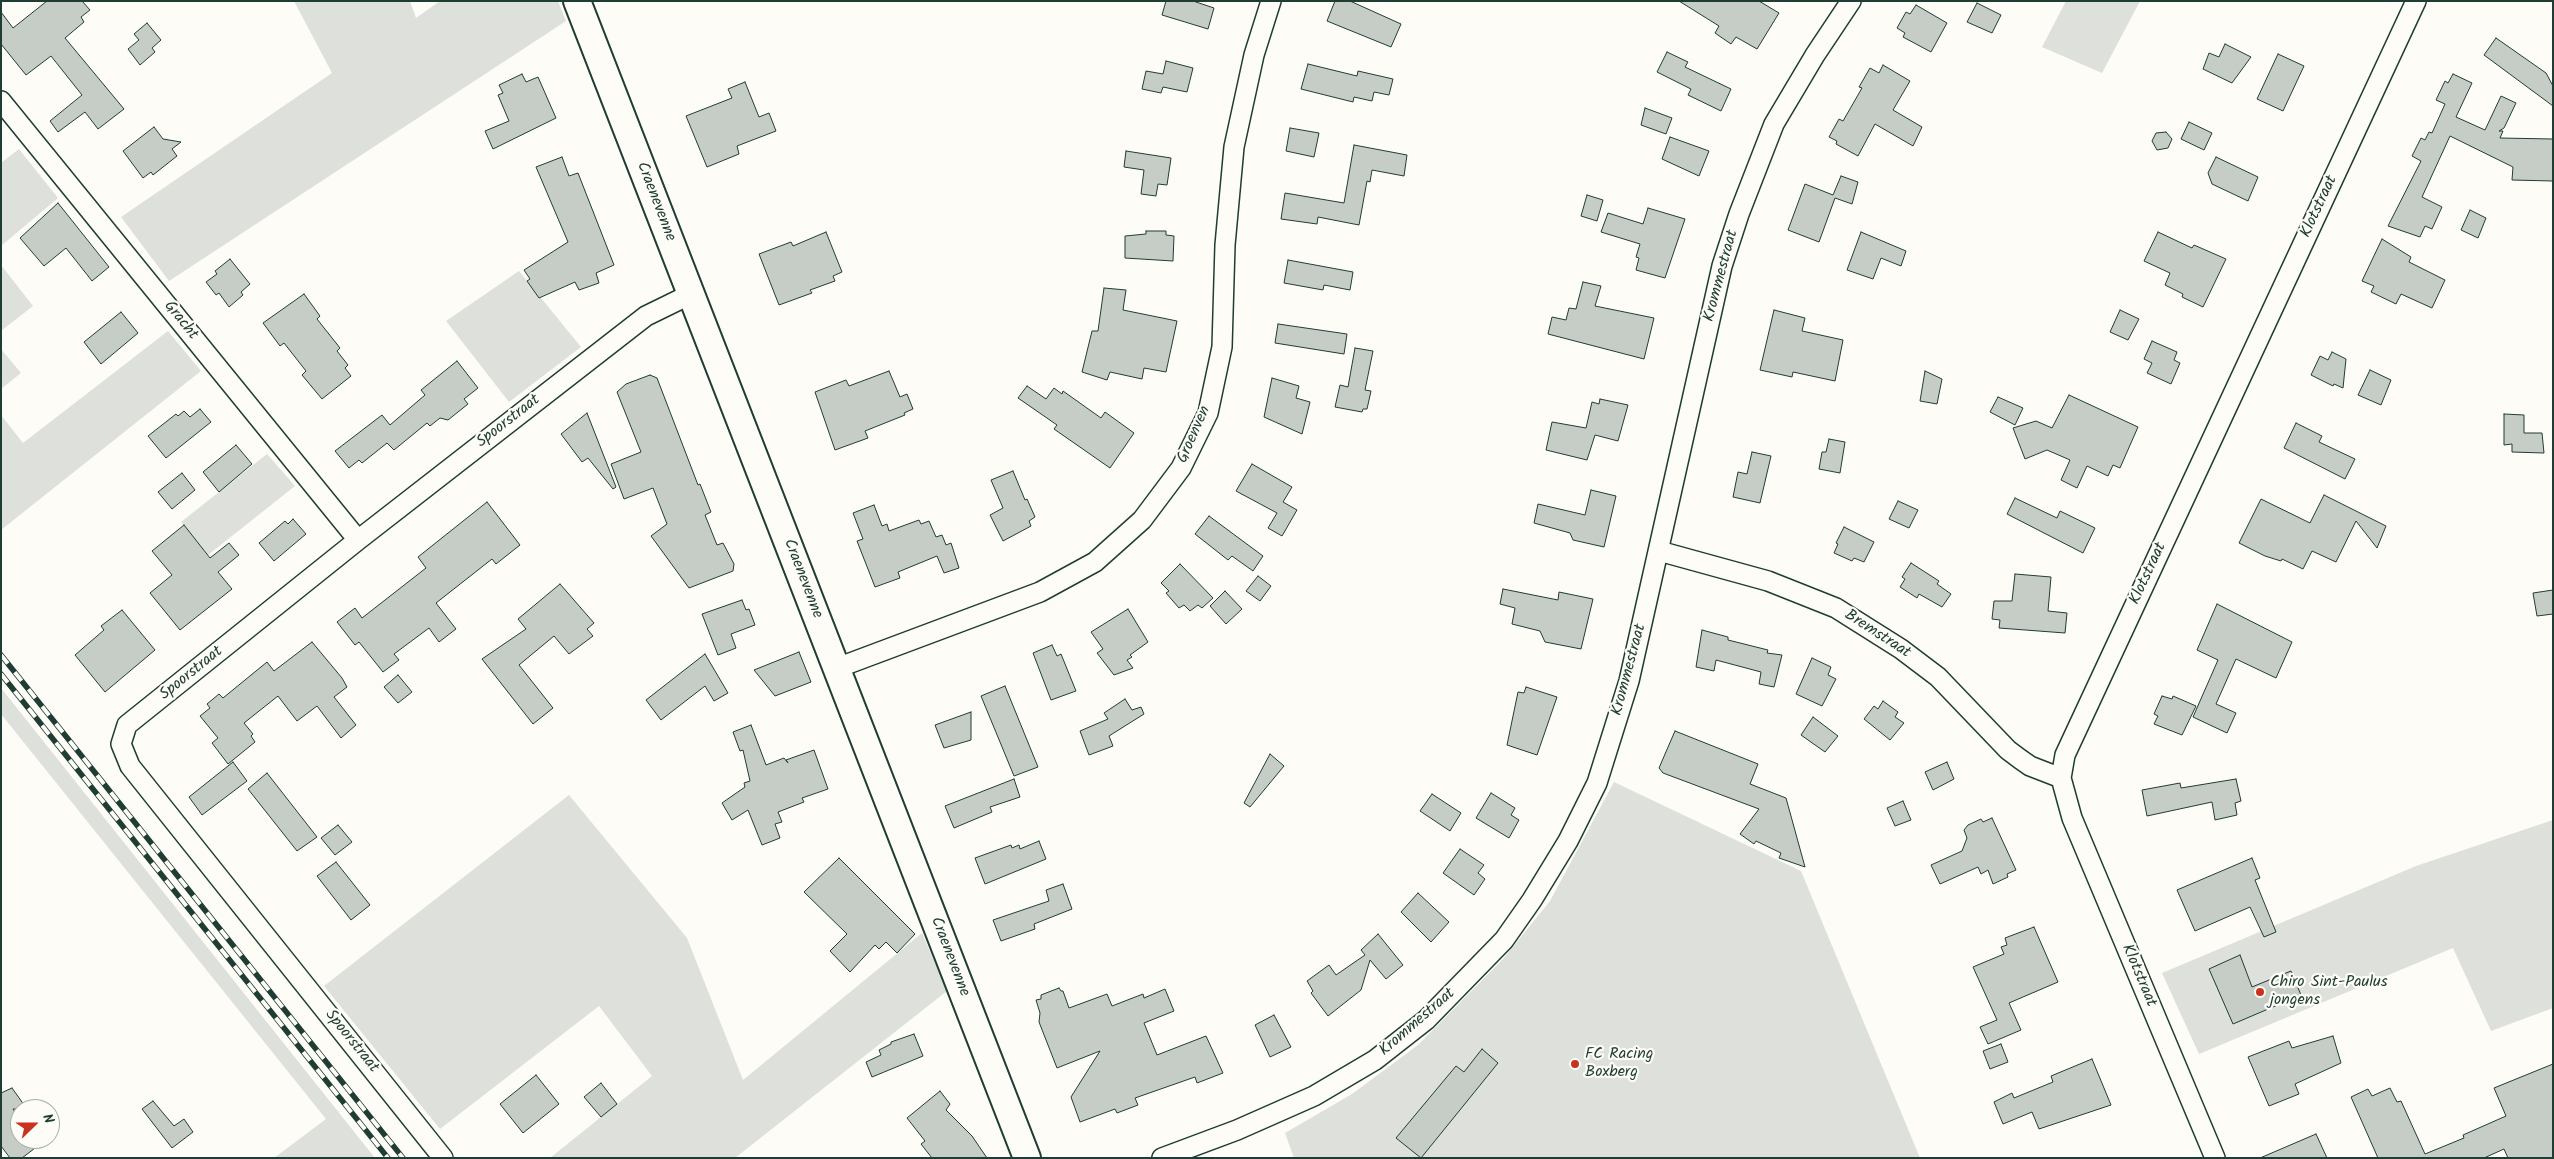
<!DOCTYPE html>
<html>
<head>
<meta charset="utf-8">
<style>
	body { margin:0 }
	#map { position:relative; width:2554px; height:1159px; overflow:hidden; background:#fdfcf7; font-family:Kalam,sans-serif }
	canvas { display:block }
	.frame { position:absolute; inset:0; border:2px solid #1f3d34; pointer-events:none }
	.north { position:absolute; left:10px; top:1099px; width:50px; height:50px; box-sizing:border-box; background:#fdfcf7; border:1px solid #a4b0a9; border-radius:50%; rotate:68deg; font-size:14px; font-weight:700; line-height:20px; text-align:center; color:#1f3d34 }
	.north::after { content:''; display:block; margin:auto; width:18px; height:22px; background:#c8321e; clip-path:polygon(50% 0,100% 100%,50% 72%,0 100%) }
</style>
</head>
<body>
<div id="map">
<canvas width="2554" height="1159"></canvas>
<div class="frame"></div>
<div class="north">N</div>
</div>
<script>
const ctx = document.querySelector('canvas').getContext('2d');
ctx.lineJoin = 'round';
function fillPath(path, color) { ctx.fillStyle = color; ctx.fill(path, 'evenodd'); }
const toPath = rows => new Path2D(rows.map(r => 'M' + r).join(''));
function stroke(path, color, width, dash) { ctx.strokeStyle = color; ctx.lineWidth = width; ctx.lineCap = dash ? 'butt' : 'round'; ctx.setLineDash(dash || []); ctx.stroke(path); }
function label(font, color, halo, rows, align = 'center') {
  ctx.font = font + ' Kalam,sans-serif'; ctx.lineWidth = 4.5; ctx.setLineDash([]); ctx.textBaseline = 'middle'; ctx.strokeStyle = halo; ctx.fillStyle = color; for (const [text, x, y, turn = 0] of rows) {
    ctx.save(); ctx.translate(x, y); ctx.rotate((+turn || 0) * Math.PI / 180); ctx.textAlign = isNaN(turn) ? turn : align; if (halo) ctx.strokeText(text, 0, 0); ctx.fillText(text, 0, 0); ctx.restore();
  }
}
const green = toPath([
	[294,1,410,1,416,18,440,1,558,1,566,21,169,281,121,217,332,73],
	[2066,1,2140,1,2102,73,2042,47],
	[19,149,58,198,1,246,1,163],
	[1,265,33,306,1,331],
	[519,271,581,347,509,402,446,321],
	[168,331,201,371,1,530,1,415,23,443],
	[1,349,21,373,1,389],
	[267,454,295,486,208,555,181,522],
	[1,688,375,1158,274,1158,326,1119,1,714],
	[1614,782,1801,871,1920,1158,1294,1158,1285,1133,1352,1094,1418,1045,1503,959,1550,901],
	[569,795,687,938,743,1080,922,933,947,991,735,1158,550,1158,652,1076,599,1006,440,1129,324,986],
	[2553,820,2553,1008,2491,1031,2453,948,2199,1054,2162,973,2416,866]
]);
const building = toPath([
	[47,1,82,1,90,10,81,17,84,22,65,38,124,109,98,129,85,112,58,132,50,121,82,95,51,56,26,75,1,44,1,12,13,28,47,1],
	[1166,1,1193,1,1214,8,1208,29,1162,15,1166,1],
	[1335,1,1350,1,1401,24,1391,47,1327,21,1335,1],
	[1679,1,1759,1,1779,13,1757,49,1736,37,1731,44,1715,33,1719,26,1679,1],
	[1977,3,2001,15,1992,33,1967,22,1977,3],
	[1916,5,1947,23,1931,52,1903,37,1905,33,1897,28,1906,12,1910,14,1916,5],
	[147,23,161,40,152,48,155,52,140,65,128,49,139,40,134,34,147,23],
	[2496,38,2546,73,2553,86,2553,106,2484,55,2496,38],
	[2225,44,2251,57,2232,83,2203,69,2209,53,2219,57,2225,44],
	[1667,52,1688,62,1685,67,1731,89,1721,111,1688,95,1691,89,1657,72,1667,52],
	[2278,54,2304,66,2283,111,2257,99,2278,54],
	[1166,61,1193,68,1187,92,1163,87,1161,93,1142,89,1146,71,1163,74,1166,61],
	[1308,64,1357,76,1358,71,1393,79,1389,95,1374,92,1372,101,1354,97,1353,102,1301,89,1308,64],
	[1883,65,1910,81,1893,110,1922,127,1913,146,1875,124,1858,156,1836,144,1837,141,1829,137,1839,119,1843,121,1862,88,1859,87,1870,68,1879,73,1883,65],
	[522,74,526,82,538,77,556,118,493,149,485,131,509,121,498,95,503,93,499,85,522,74],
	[2453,74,2472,83,2456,117,2485,130,2501,96,2516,103,2504,128,2499,131,2503,131,2500,138,2553,139,2553,181,2512,180,2513,167,2450,136,2422,197,2442,207,2432,229,2425,226,2420,237,2388,226,2421,161,2412,156,2421,138,2425,140,2429,132,2432,133,2445,104,2436,100,2445,81,2448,83,2453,74],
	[745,82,759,117,769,113,776,131,737,146,739,154,707,167,686,116,732,98,728,89,745,82],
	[1645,108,1672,118,1666,134,1641,125,1645,108],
	[2189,122,2212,133,2204,150,2181,139,2189,122],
	[154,127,163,139,181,142,172,149,177,156,153,175,151,172,143,178,123,151,154,127],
	[1290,128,1319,133,1314,157,1286,151,1290,128],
	[2166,132,2172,139,2168,148,2157,150,2152,141,2156,133,2166,132],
	[1670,137,1709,151,1699,176,1662,159,1670,137],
	[1354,145,1407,155,1404,176,1372,170,1370,182,1367,181,1359,225,1318,217,1317,224,1281,219,1285,193,1344,203,1354,145],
	[1126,151,1171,158,1167,185,1158,184,1156,196,1141,194,1144,170,1124,167,1126,151],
	[562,157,569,176,578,173,614,265,596,273,599,283,579,290,575,282,539,298,527,281,530,279,524,270,568,242,536,167,562,157],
	[2216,157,2258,177,2248,201,2212,184,2208,173,2216,157],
	[1841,176,1858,182,1852,204,1835,198,1819,242,1788,230,1805,184,1833,195,1841,176],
	[1587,195,1603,200,1597,221,1581,216,1587,195],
	[58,203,109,267,92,281,66,248,44,266,20,238,58,203],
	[1648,208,1685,219,1665,278,1636,270,1639,258,1636,257,1640,244,1601,232,1608,213,1643,224,1648,208],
	[2470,210,2486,218,2478,238,2461,230,2470,210],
	[1146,231,1166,231,1166,235,1174,236,1173,261,1125,258,1125,236,1146,234,1146,231],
	[826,232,842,272,833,276,835,281,810,290,812,293,779,305,759,254,791,242,793,246,826,232],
	[1861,232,1906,251,1901,266,1881,258,1873,279,1847,270,1861,232],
	[2158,232,2192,248,2194,245,2226,259,2203,307,2182,297,2183,294,2165,285,2170,273,2144,261,2158,232],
	[2382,239,2411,257,2409,262,2445,280,2432,308,2401,294,2396,304,2371,292,2374,286,2362,281,2382,239],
	[230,259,250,284,241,292,243,295,229,307,219,293,216,295,206,282,217,274,215,271,230,259],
	[1288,260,1353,272,1350,290,1324,285,1323,290,1284,283,1288,260],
	[1583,282,1601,286,1595,306,1654,318,1644,359,1548,334,1552,317,1566,320,1569,308,1576,309,1583,282],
	[1104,288,1126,290,1123,310,1177,321,1166,372,1144,368,1142,379,1110,372,1107,380,1082,372,1092,331,1098,331,1104,288],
	[304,294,320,316,317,319,340,348,337,351,348,365,345,368,351,376,322,399,302,375,306,371,284,343,280,346,263,323,304,294],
	[1774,310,1805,318,1802,331,1843,340,1835,381,1793,372,1792,377,1760,370,1774,310],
	[2120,310,2139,319,2128,340,2110,332,2120,310],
	[121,312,138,333,101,364,84,342,121,312],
	[1278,324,1347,334,1344,354,1275,343,1278,324],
	[2152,341,2177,352,2174,360,2180,363,2171,384,2147,373,2152,363,2144,359,2152,341],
	[1355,348,1373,351,1365,390,1371,391,1367,409,1363,409,1362,412,1335,407,1340,385,1348,387,1355,348],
	[2332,352,2346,359,2343,388,2334,384,2333,386,2311,375,2320,356,2328,360,2332,352],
	[457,361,478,388,464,399,468,404,448,420,440,418,430,426,427,423,394,450,387,443,362,463,359,460,349,468,335,451,382,415,390,425,425,395,421,390,457,361],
	[2370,370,2391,380,2381,405,2358,395,2370,370],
	[889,371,900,397,907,394,913,409,904,413,905,415,865,431,868,438,835,450,815,392,846,380,849,386,889,371],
	[1925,371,1942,379,1937,404,1920,401,1925,371],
	[650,375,657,378,698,485,700,484,711,512,705,515,717,545,723,543,734,564,733,571,689,588,651,536,667,524,653,488,624,499,611,464,641,452,617,392,626,384,650,375],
	[1272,378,1299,386,1296,398,1310,402,1302,434,1264,417,1272,378],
	[1027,386,1046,399,1054,388,1062,394,1063,391,1101,418,1105,412,1134,433,1110,468,1054,429,1057,425,1018,398,1027,386],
	[2069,395,2138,427,2120,468,2113,465,2108,476,2087,466,2077,488,2061,480,2070,460,2047,450,2025,459,2013,428,2036,421,2052,428,2069,395],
	[1998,397,2023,408,2015,425,1990,412,1998,397],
	[1600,399,1628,405,1618,441,1595,435,1587,460,1546,450,1552,422,1586,428,1592,402,1599,404,1600,399],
	[200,409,211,422,166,458,148,436,176,414,178,416,184,411,190,417,200,409],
	[587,413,616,487,613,489,588,458,582,462,561,434,587,413],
	[2504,414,2524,415,2524,433,2542,433,2544,453,2512,452,2512,444,2504,445,2504,414],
	[2296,423,2322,436,2319,442,2355,459,2345,479,2284,448,2296,423],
	[1829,439,1845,442,1840,473,1819,469,1822,452,1826,452,1829,439],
	[236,445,252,464,219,492,203,472,236,445],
	[1752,452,1771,456,1760,503,1733,497,1738,472,1747,474,1752,452],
	[1252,464,1292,487,1283,502,1297,510,1282,536,1268,528,1277,513,1236,491,1252,464],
	[1013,471,1025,500,1027,499,1035,517,1029,521,1031,526,1003,541,990,515,1003,508,991,480,1013,471],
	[182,473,195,490,172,509,158,492,182,473],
	[1591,490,1616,496,1604,547,1573,540,1570,533,1534,523,1538,504,1585,515,1591,490],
	[2324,495,2386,526,2377,548,2356,521,2336,562,2312,551,2303,569,2282,559,2281,561,2265,556,2239,543,2261,499,2310,523,2324,495],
	[2015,498,2057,518,2060,511,2095,528,2083,553,2007,514,2015,498],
	[1898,501,1918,510,1909,528,1889,519,1898,501],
	[487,502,520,545,496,564,492,559,436,603,456,629,439,642,429,628,394,654,399,660,383,672,359,642,355,645,337,622,355,608,362,618,426,568,418,557,487,502],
	[874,505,882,526,887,524,889,531,919,520,921,524,929,521,936,537,942,535,946,545,951,543,959,568,944,573,937,556,898,572,900,578,875,587,857,541,863,539,853,513,874,505],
	[1209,516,1263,556,1253,571,1232,556,1228,560,1195,534,1209,516],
	[293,519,306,534,274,561,259,543,285,521,288,524,293,519],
	[184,525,210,558,229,543,239,555,218,572,232,589,180,630,150,593,172,575,152,551,184,525],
	[1844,527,1874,542,1864,562,1854,558,1852,561,1834,553,1838,544,1836,543,1844,527],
	[1911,563,1939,581,1937,584,1951,594,1942,607,1919,594,1917,598,1900,587,1905,579,1902,577,1911,563],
	[1180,564,1213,598,1202,608,1198,605,1190,611,1184,605,1179,608,1166,593,1169,591,1161,583,1180,564],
	[2015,574,2051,577,2048,611,2067,613,2065,633,1999,628,2000,620,1992,619,1994,601,2012,601,2015,574],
	[1258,576,1271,586,1260,601,1246,591,1258,576],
	[560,584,594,623,587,629,593,636,569,654,554,636,519,665,553,708,533,724,482,659,526,629,518,619,560,584],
	[1503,589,1558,600,1559,592,1593,599,1581,649,1545,642,1540,631,1512,624,1515,608,1500,604,1503,589],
	[2553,590,2553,614,2537,616,2533,593,2553,590],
	[1225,591,1242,609,1226,624,1210,606,1225,591],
	[742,600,746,610,749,609,755,625,731,634,736,648,718,655,702,614,742,600],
	[2217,604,2292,642,2276,678,2236,659,2216,704,2236,713,2227,733,2193,717,2218,660,2197,650,2217,604],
	[1128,609,1148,642,1130,655,1132,657,1127,660,1133,668,1114,675,1097,653,1103,649,1091,632,1128,609],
	[122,610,155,650,105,692,75,655,104,630,101,626,122,610],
	[1702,630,1728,637,1728,640,1768,650,1767,653,1782,655,1774,687,1759,684,1761,672,1716,660,1714,671,1696,667,1702,630],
	[312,642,342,678,347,687,334,697,356,725,341,738,317,706,297,721,278,696,244,723,253,734,251,736,255,742,228,764,212,743,218,738,200,716,210,708,207,704,219,694,223,698,267,662,274,671,312,642],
	[1052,645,1057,656,1061,654,1076,691,1051,700,1033,653,1052,645],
	[799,652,811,682,775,696,754,670,799,652],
	[705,654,728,693,714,701,705,686,661,720,646,700,705,654],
	[1812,658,1831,667,1828,675,1836,679,1822,706,1796,694,1812,658],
	[398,675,412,692,398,703,384,687,398,675],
	[1005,686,1038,767,1014,776,981,696,1005,686],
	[1526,687,1557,697,1537,755,1507,745,1518,692,1524,693,1526,687],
	[2162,696,2172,699,2173,696,2196,706,2182,735,2154,724,2158,716,2154,714,2162,696],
	[1125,699,1132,710,1141,707,1144,714,1109,736,1113,746,1089,755,1080,731,1108,719,1104,713,1125,699],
	[1883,701,1898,712,1895,717,1904,723,1890,740,1864,719,1874,706,1878,709,1883,701],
	[971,712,971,740,944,748,935,725,971,712],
	[1813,717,1838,736,1825,752,1801,735,1813,717],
	[751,725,766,765,784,758,788,763,786,760,814,750,828,789,802,798,804,802,778,812,782,822,775,824,780,838,762,845,748,810,732,820,722,803,745,787,744,783,750,781,743,750,740,751,733,732,751,725],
	[1675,731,1758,764,1750,784,1786,798,1805,867,1779,858,1781,853,1756,841,1754,844,1740,834,1759,809,1663,773,1659,768,1675,731],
	[1270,754,1284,766,1250,807,1244,803,1270,754],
	[233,762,247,781,202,815,189,797,233,762],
	[1947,762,1954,779,1933,790,1925,772,1947,762],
	[267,773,317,837,297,851,248,789,267,773],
	[1014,779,1020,797,990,807,992,812,954,828,945,806,1014,779],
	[2236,779,2241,801,2235,803,2237,815,2215,820,2212,802,2147,816,2142,790,2180,783,2181,788,2236,779],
	[1491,793,1515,808,1511,815,1519,820,1509,838,1476,818,1491,793],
	[1432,794,1461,813,1450,831,1420,811,1432,794],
	[1903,801,1911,820,1895,826,1887,808,1903,801],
	[1992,818,2016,870,2007,874,2008,877,1993,884,1988,870,1981,874,1978,867,1940,884,1931,865,1962,851,1967,838,1964,830,1968,825,1981,819,1983,822,1992,818],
	[338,825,352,842,335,855,321,838,338,825],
	[1039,841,1046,859,985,884,975,858,1011,845,1012,848,1019,845,1020,849,1039,841],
	[1460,849,1484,865,1478,873,1485,879,1474,895,1443,873,1460,849],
	[839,858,915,934,897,953,886,942,879,949,875,945,850,972,830,951,847,934,804,892,839,858],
	[2252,858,2260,878,2255,880,2276,932,2264,937,2250,907,2195,931,2177,890,2252,858],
	[336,862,370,905,351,920,317,876,336,862],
	[1063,884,1072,909,1034,924,1035,929,1001,941,993,920,1049,901,1046,890,1063,884],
	[1418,893,1449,922,1431,942,1401,912,1418,893],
	[2034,927,2058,982,2009,1003,2021,1030,1988,1044,1980,1027,1997,1020,1973,967,2004,954,2001,947,2007,945,2005,938,2034,927],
	[1378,934,1403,965,1386,979,1370,960,1361,990,1328,1016,1311,993,1313,991,1307,981,1329,965,1336,975,1365,955,1361,950,1378,934],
	[2240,955,2252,987,2291,971,2301,995,2233,1024,2209,969,2240,955],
	[1059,988,1061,991,1063,991,1069,1008,1107,994,1112,1006,1143,994,1144,998,1165,989,1174,1011,1144,1023,1157,1055,1206,1036,1223,1073,1197,1083,1195,1077,1135,1098,1138,1105,1117,1113,1115,1109,1080,1122,1071,1097,1100,1051,1057,1068,1039,1022,1040,1013,1036,1000,1041,999,1041,995,1059,988],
	[1274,1015,1291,1047,1270,1057,1255,1025,1274,1015],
	[914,1034,923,1056,872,1077,866,1062,881,1055,879,1050,891,1044,891,1042,914,1034],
	[2333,1036,2341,1063,2295,1084,2299,1094,2269,1106,2248,1057,2289,1041,2292,1048,2333,1036],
	[2001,1044,2008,1062,1990,1069,1983,1051,2001,1044],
	[1482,1049,1498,1063,1421,1158,1396,1138,1456,1066,1464,1072,1482,1049],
	[2092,1059,2111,1105,2039,1129,2032,1112,2003,1124,1994,1102,2012,1093,2014,1098,2053,1082,2051,1076,2092,1059],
	[2553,1064,2553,1158,2508,1158,2504,1149,2484,1158,2378,1158,2351,1097,2368,1089,2372,1096,2390,1088,2397,1102,2401,1101,2425,1154,2464,1138,2463,1135,2506,1116,2494,1088,2553,1064],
	[536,1075,559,1104,523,1133,500,1104,536,1075],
	[601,1083,617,1104,601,1117,584,1097,601,1083],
	[12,1088,27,1109,13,1109,20,1119,20,1139,34,1139,39,1145,22,1158,10,1158,1,1146,1,1093,12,1088],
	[940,1091,950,1104,946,1110,972,1136,987,1158,932,1158,921,1144,925,1141,907,1118,940,1091],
	[153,1101,174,1126,184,1119,193,1132,172,1148,142,1109,153,1101],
	[2316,1134,2327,1158,2260,1158,2316,1134]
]);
const street = toPath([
	[1,101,358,540],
	[1659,551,1768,581,1836,608,1901,649,1938,677,2008,750,2020,759,2030,766,2061,778],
	[837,668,1040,592,1095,562,1142,520,1181,468,1208,413,1222,347,1225,245,1234,147,1254,55,1271,1],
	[443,1158,130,766,121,744,127,725,358,540,646,316,691,294],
	[1162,1158,1237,1130,1314,1096,1375,1060,1426,1020,1504,940,1532,900,1568,841,1597,783,1629,681,1722,266,1739,214,1774,124,1815,55,1851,1],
	[2215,1158,2072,818,2061,778,2065,755,2416,1]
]);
const secondary = toPath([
	[577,1,1027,1158]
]);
const rail = toPath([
	[1,655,403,1158],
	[1,674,388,1158]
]);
const markers = [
	[2260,992,5,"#c8321e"],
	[1575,1064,5,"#c8321e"]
];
const streetNames = [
	["Craenevenne",655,202,69],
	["Klotstraat",2320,207,-65],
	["Krommestraat",1722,276,-75],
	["Gracht",180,321,51],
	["Spoorstraat",509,422,-38],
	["Groenven",1195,435,-66],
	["Klotstraat",2149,574,-65],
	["Craenevenne",802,579,69],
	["Bremstraat",1877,635,33],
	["Krommestraat",1630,670,-75],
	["Spoorstraat",192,674,-39],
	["Craenevenne",949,957,69],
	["Klotstraat",2138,976,67],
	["Krommestraat",1418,1023,-41],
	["Spoorstraat",351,1042,51]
];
const poiNames = [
	["Chiro Sint-Paulus",2270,983],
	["jongens",2270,1001],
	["FC Racing",1585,1055],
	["Boxberg",1585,1073]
];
fillPath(green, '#dde0db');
fillPath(building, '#c6cdc7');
stroke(building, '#1f3d34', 1);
stroke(street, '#1f3d34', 22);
stroke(secondary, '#1f3d34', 30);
stroke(street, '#fdfcf7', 19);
stroke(secondary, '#fdfcf7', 26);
stroke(rail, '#1f3d34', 5.5);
stroke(rail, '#fdfcf7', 4, [11]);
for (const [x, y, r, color] of markers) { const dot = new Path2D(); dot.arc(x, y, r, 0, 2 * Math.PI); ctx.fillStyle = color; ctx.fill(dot); stroke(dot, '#fdfcf7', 2); }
label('16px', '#1f3d34', '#fdfcf7', streetNames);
label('16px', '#1f3d34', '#fdfcf7', poiNames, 'left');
</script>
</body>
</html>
